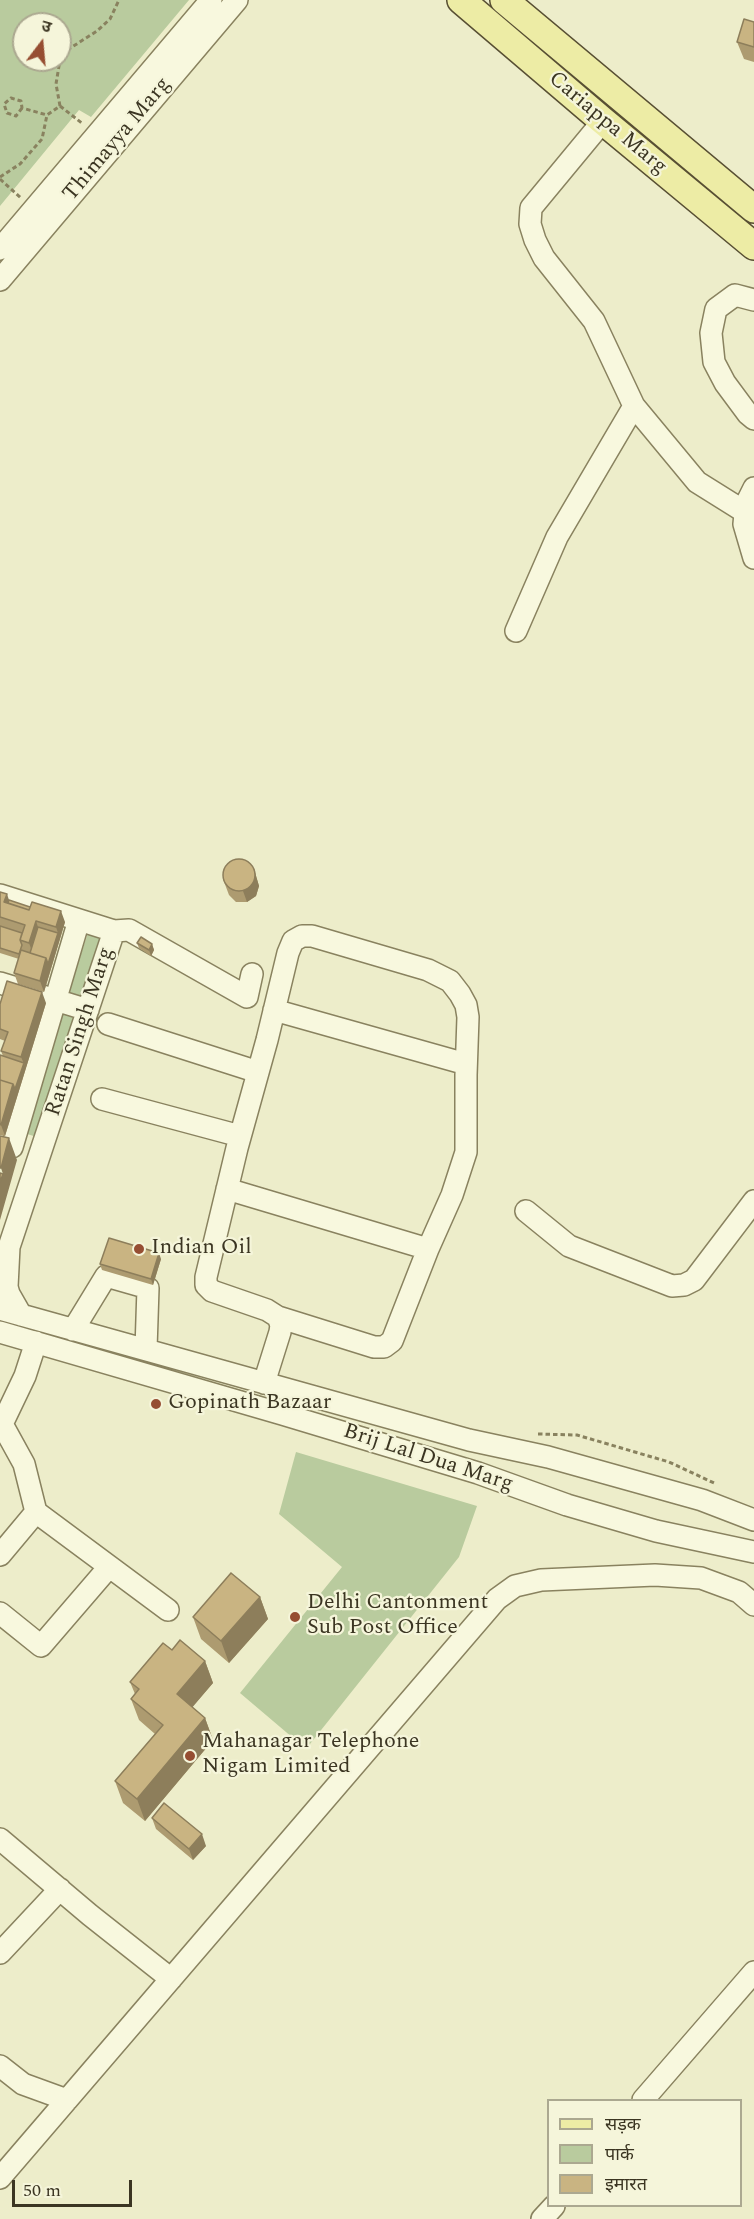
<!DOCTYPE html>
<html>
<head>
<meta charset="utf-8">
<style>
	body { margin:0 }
	#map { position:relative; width:754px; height:2219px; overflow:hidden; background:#ededca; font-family:Spectral,"Noto Sans Devanagari",serif }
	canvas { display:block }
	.legend { position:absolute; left:547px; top:2099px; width:195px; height:108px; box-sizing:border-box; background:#f5f5da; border:2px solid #aba890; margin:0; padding:8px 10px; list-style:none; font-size:18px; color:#3b3522 }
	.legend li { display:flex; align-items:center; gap:12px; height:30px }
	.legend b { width:30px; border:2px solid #aba890 }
	.north { position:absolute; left:12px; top:12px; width:60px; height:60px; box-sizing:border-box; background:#f5f5da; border:2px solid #aba890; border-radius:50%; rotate:16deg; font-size:16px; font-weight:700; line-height:24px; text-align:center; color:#3b3522 }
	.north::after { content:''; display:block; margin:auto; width:21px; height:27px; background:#964e32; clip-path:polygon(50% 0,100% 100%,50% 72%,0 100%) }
	.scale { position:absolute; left:12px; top:2180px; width:120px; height:27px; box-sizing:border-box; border:3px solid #3b3522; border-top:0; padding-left:8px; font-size:18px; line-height:21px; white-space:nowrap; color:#3b3522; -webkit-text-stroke:4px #f5f5da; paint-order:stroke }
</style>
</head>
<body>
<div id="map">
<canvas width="754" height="2219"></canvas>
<ul class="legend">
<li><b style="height:8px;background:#edeca5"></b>सड़क</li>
<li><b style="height:16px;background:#b9cb9e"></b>पार्क</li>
<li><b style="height:16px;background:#c9b482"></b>इमारत</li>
</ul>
<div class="north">उ</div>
<div class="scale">50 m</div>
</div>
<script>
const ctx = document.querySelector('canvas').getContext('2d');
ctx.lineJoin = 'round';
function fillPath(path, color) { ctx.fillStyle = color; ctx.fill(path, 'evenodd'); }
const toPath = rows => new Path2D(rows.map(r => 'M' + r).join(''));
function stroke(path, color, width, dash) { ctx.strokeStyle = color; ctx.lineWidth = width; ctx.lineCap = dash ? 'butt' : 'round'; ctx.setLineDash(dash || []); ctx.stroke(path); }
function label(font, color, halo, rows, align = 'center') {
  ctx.font = font + ' Spectral,serif'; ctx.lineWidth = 4.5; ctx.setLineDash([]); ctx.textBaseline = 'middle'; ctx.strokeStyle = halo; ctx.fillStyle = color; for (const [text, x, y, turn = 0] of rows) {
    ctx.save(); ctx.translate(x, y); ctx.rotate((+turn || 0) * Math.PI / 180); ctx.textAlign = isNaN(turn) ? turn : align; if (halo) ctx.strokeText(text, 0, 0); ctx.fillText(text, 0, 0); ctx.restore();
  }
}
const green = toPath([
	[0,0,189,0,91,117,79,110,0,206],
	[24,24,60,24,60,60,24,60],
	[89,930,107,937,85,1003,67,996],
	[62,1011,78,1016,40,1138,24,1133],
	[296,1452,477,1506,459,1557,306,1749,240,1693,342,1567,279,1514]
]);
const path = toPath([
	[60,106,83,124],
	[22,108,16,116,7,113,4,104,11,98,21,101,22,108,47,115],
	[0,177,20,164,42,139,47,115,60,106,56,84,61,54,97,31,110,19,119,0],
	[0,179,21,198],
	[538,1434,577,1435,669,1462,714,1483]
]);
const minor = toPath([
	[0,249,211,0],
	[0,280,237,0],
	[754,300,735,295,716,309,711,333,714,362,725,383,748,414,754,419],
	[634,406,697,482,745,512],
	[754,488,746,504,744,524,754,558],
	[516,631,557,537,634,406,594,321,544,258,535,240,530,224,531,208,603,121],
	[0,895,114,931,129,930,247,997,252,974],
	[0,983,88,1010],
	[274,1010,466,1064],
	[108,1024,258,1072],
	[102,1099,240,1136],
	[12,1147,79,920],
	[227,1189,428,1249],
	[526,1211,569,1246,672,1286,684,1285,694,1280,754,1201],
	[0,1309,469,1440,548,1457,702,1500,754,1520],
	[21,1315,9,1294,7,1287,9,1247,114,931],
	[73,1330,106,1276,148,1288,146,1349],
	[0,1332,282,1414,478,1473,567,1505,656,1531,754,1552],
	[36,1342,25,1376,2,1424,24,1464,36,1512,168,1610],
	[264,1383,280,1332,281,1325,278,1317,267,1310,212,1291,206,1285,206,1277,237,1148,267,1040,288,953,293,941,302,936,312,936,428,970,450,981,460,994,466,1005,468,1017,466,1075,466,1152,452,1195,428,1249,392,1341,384,1347,374,1347,278,1317],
	[0,1555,36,1512],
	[0,1613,41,1646,109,1567],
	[0,1839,90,1915,171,1979],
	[0,1953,60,1889],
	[0,2066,23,2084,67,2100],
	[643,2100,754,1972],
	[0,2178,497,1599,515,1586,541,1580,655,1575,701,1578,739,1592,754,1605],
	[542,2219,554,2206]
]);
const major = toPath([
	[461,0,603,121,754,246],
	[504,0,754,209]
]);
const wall = toPath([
	[754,22,754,62,744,59,737,42],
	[254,869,259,886,256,896,247,902,236,902,229,895,223,879],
	[0,892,9,900,65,922,44,992,18,984,14,973,19,959,0,953],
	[137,943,152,944,154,950,151,956,139,948],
	[46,1003,5,1136,0,1135,0,1055,3,1056,1,1051,5,1041,0,1039,0,1004],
	[161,1259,153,1285,102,1270,100,1264],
	[260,1597,268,1619,229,1663,201,1639,193,1617],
	[172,1650,205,1661,213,1683,192,1707,205,1718,213,1740,145,1821,123,1803,115,1781,155,1734,139,1720,131,1699,135,1694,130,1682],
	[152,1818,206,1846,193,1860,156,1829]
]);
const shadedWall = toPath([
	[254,869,259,886,256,896,247,902,243,891],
	[7,894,11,906,4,902],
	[61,911,65,922,60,939,56,927],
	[36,921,40,933,33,954,29,943],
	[58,933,60,939,44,992,40,981,46,958],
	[152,944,154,950,151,956,149,950],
	[42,992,46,1003,26,1068,21,1057],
	[24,1063,26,1068,5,1136,1,1125,13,1084],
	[9,1138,17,1160,0,1220,0,1182,3,1174,1,1168],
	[159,1253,161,1259,153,1285,151,1279],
	[260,1597,268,1619,229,1663,221,1641],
	[205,1661,213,1683,185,1716,177,1694],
	[205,1718,213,1740,145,1821,137,1799],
	[202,1834,206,1846,193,1860,189,1849]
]);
const building = toPath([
	[744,19,754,22,754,47,737,42,744,19],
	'223 875a16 16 0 1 1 32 0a16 16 0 1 1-32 0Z',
	[0,892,7,894,4,902,29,910,32,902,61,911,56,927,36,921,29,943,20,940,25,925,0,917,0,892],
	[9,900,30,907,29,910,8,903,9,900],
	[0,926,22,933,20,940,22,945,19,954,0,948,0,926],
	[38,927,58,933,48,964,46,958,30,953,38,927],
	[141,937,152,944,149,950,137,943,141,937],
	[21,950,46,958,40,981,14,973,21,950],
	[7,981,42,992,21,1057,1,1051,8,1032,0,1029,0,1004,7,981],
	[0,1055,24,1063,15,1089,13,1084,0,1080,0,1055],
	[0,1080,13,1084,1,1125,0,1124,0,1080],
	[0,1136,9,1138,1,1168,0,1168,0,1136],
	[0,1173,3,1174,0,1182,0,1173],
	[109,1238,159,1253,151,1279,100,1264,109,1238],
	[231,1573,260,1597,221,1641,193,1617,231,1573],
	[180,1640,205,1661,177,1694,205,1718,137,1799,115,1781,163,1725,131,1699,139,1689,130,1682,163,1643,172,1650,180,1640],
	[164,1803,202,1834,189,1849,152,1818,164,1803]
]);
const markers = [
	[139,1249,6,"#964e32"],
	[156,1404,6,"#964e32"],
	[295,1617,6,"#964e32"],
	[190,1756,6,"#964e32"]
];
const streetNames = [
	["Cariappa Marg",607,124,40],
	["Thimayya Marg",118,140,-50],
	["Ratan Singh Marg",81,1032,-72],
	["Brij Lal Dua Marg",428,1459,18]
];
const poiNames = [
	["Indian Oil",151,1249],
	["Gopinath Bazaar",168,1404],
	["Delhi Cantonment",307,1604],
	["Sub Post Office",307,1629],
	["Mahanagar Telephone",202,1743],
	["Nigam Limited",202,1768]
];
fillPath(green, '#b9cb9e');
stroke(minor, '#89825f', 24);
stroke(major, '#584f33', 30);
stroke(path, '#89825f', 3, [4.5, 3]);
stroke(minor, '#f8f8de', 21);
stroke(major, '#edeca5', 27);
fillPath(wall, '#ad9b70');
fillPath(shadedWall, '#8d7e5b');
fillPath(building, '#c9b482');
stroke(building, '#8d7e5b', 1.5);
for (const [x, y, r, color] of markers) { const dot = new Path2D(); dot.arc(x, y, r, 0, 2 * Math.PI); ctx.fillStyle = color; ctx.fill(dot); stroke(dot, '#f5f5da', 2); }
label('22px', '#3b3522', '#f5f5da', streetNames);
label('22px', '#3b3522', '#f5f5da', poiNames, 'left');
</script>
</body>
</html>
